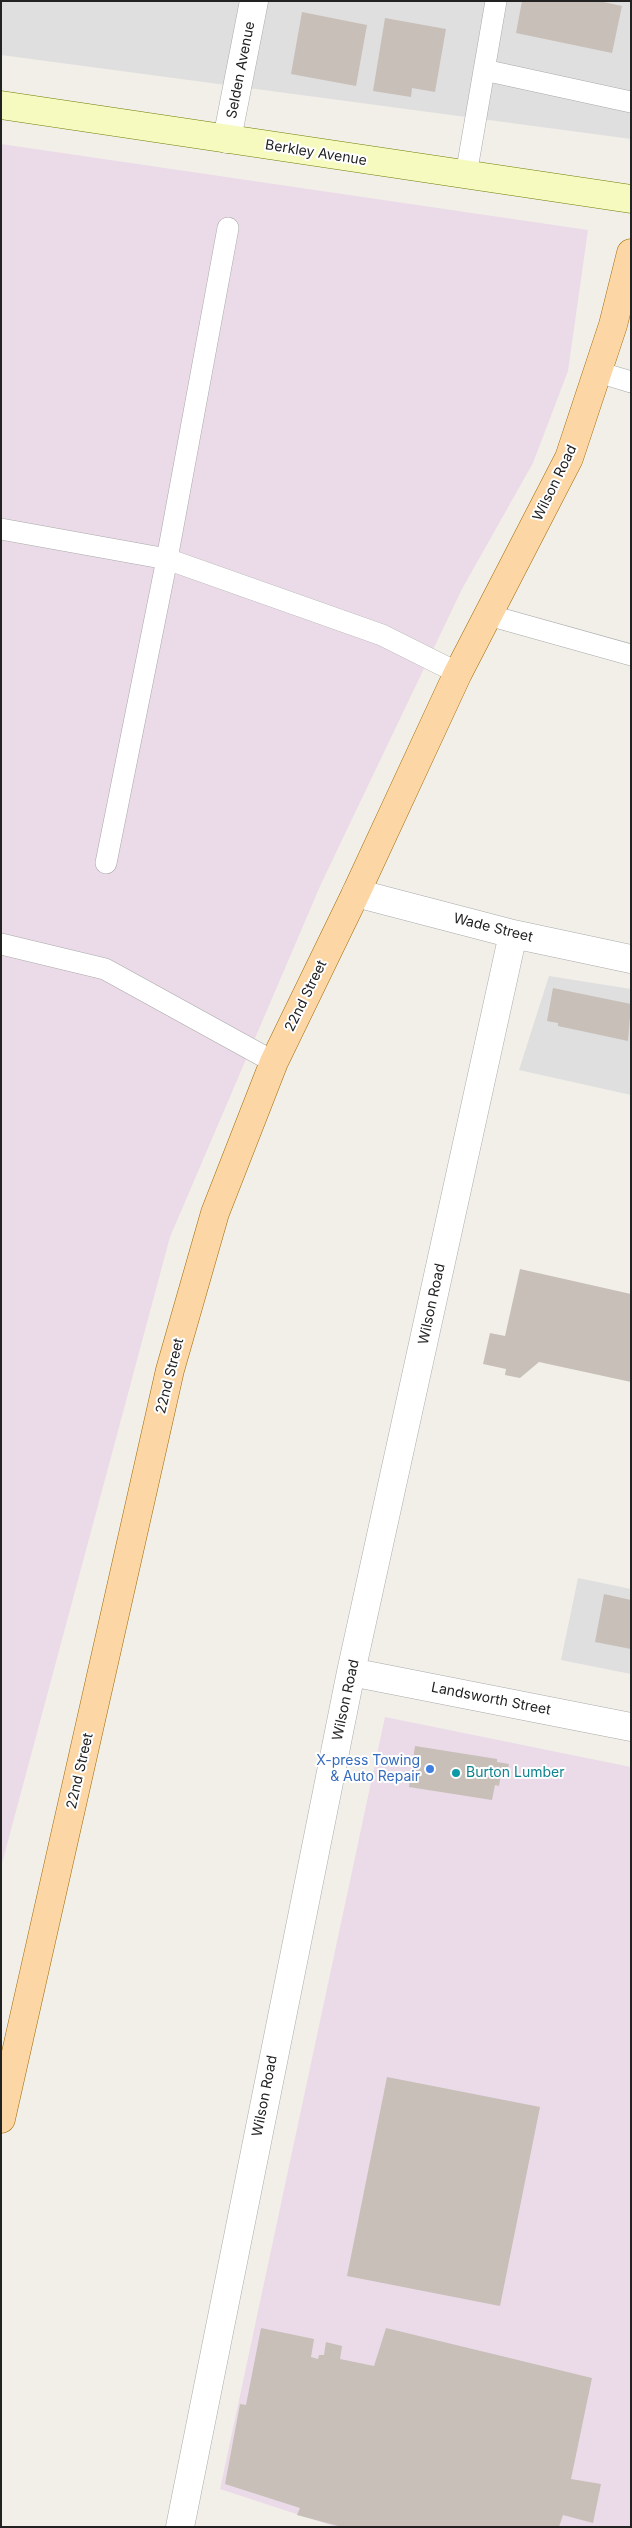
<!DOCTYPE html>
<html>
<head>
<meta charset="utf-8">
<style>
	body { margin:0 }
	#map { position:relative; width:632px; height:2528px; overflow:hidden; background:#f2efe9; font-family:Inter,sans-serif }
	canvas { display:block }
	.frame { position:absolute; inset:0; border:2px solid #222; pointer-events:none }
</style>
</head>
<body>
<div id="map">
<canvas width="632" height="2528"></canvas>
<div class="frame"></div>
</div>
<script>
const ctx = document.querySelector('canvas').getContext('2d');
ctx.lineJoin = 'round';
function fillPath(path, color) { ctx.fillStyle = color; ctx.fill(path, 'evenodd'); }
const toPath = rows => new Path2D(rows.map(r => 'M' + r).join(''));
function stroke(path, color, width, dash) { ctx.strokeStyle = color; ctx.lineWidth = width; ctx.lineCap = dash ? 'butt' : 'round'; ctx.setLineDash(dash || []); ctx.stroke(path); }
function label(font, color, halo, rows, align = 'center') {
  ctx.font = font + ' Inter,sans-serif'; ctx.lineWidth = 4; ctx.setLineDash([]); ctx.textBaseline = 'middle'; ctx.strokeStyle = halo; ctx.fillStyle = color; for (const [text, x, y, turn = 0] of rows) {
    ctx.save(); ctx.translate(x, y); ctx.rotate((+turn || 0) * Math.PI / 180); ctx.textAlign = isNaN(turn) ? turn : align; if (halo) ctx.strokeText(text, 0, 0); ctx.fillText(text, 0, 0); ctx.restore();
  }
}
const residential = toPath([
	[1,1,631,1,631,139,1,55],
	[549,976,631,989,631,1095,519,1070],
	[578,1578,631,1589,631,1674,561,1660]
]);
const industrial = toPath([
	[1,144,588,230,568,371,533,463,462,589,321,884,170,1237,1,1867],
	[385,1717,631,1767,631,2527,336,2527,220,2489]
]);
const building = toPath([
	[522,1,599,1,622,6,612,53,516,33],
	[302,12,367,25,356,86,291,74],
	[385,18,446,29,435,92,412,88,411,97,373,91],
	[553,988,631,1004,628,1041,558,1026,558,1023,547,1021],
	[520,1269,631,1294,631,1382,539,1362,520,1378,505,1375,506,1369,483,1364,490,1333,505,1336],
	[604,1594,631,1600,631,1649,595,1642],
	[415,1746,497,1759,497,1762,509,1764,507,1774,501,1773,499,1786,495,1785,492,1800,409,1787],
	[387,2077,540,2107,500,2306,347,2276],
	[261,2328,314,2339,311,2357,318,2359,319,2355,324,2355,326,2342,342,2346,340,2359,374,2366,386,2328,592,2378,571,2479,601,2484,593,2523,563,2515,559,2527,342,2527,297,2515,300,2508,225,2484,240,2404,246,2405]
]);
const lane = toPath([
	[484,70,631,102],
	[466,175,496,1],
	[598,372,631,382],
	[1,529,167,559,382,635,458,673],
	[488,615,631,655],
	[106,863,167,559,228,228],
	[1,944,105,969,274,1062]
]);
const street = toPath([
	[227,139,254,1],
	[356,893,513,934,631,959],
	[351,1672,631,1727],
	[180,2527,351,1672,513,934]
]);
const secondary = toPath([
	[1,105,631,199]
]);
const primary = toPath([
	[1,2119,170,1370,215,1213,274,1062,356,893,458,673,569,458,613,325,631,253]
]);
const markers = [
	[430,1769,5,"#3f7fe0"],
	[456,1773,5,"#0f9aa8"]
];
const streetNames = [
	["Selden Avenue",241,70,-79],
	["Berkley Avenue",316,153,9],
	["Wilson Road",555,483,-64],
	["Wade Street",493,928,14],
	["22nd Street",306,996,-64],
	["Wilson Road",432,1304,-78],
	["22nd Street",170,1376,-76],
	["Landsworth Street",491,1699,11],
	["Wilson Road",346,1700,-78],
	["22nd Street",80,1771,-77],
	["Wilson Road",265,2096,-79]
];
const shopNames = [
	["X-press Towing",420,1761],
	["& Auto Repair",420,1777]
];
const cultureNames = [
	["Burton Lumber",466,1773]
];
fillPath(residential, '#e0dfdf');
fillPath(industrial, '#ebdbe8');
fillPath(building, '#c7bfb8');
stroke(lane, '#a9a9a9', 22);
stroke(street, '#a9a9a9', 29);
stroke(secondary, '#707d05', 29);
stroke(primary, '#a06b00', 29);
stroke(lane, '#fff', 21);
stroke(street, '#fff', 28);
stroke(secondary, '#f7fabf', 28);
stroke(primary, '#fcd6a4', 28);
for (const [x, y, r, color] of markers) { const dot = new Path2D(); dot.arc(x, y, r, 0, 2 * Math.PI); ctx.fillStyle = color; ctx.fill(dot); stroke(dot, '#fff', 2); }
label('14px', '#222', '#fff', streetNames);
label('14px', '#366cbe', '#fff', shopNames, 'right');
label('14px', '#0d838f', '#fff', cultureNames, 'left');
</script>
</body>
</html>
